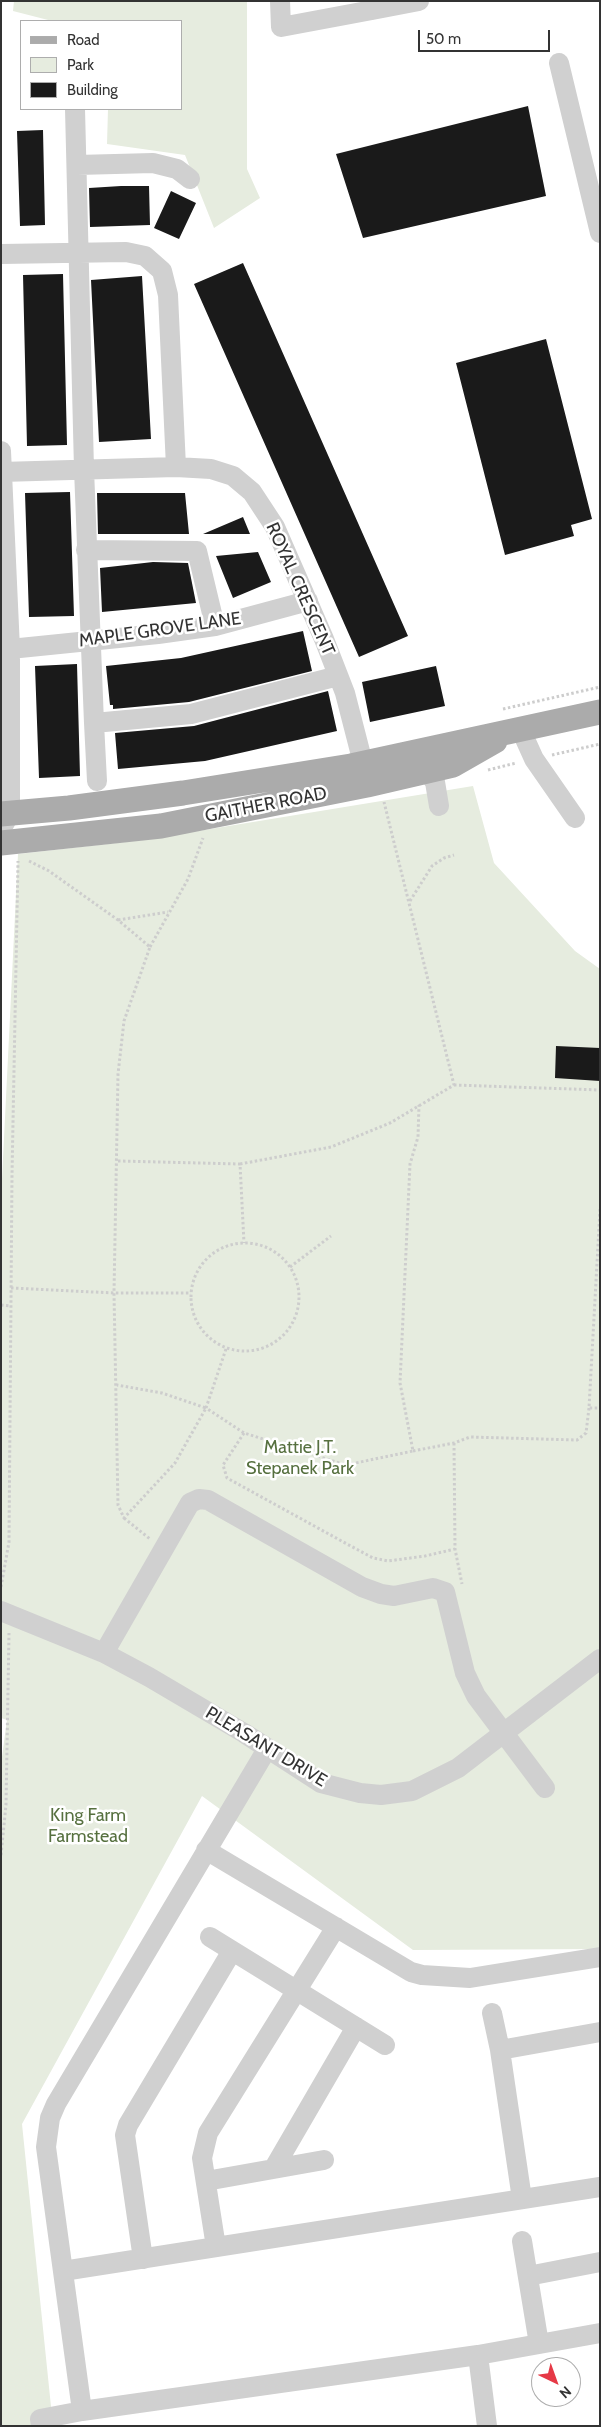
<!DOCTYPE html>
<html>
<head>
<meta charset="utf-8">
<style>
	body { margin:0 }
	#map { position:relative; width:601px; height:2427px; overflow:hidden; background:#fff; font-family:Cabin,sans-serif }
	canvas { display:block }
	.frame { position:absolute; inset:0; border:2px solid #333; pointer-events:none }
	.legend { position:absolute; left:20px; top:20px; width:162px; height:90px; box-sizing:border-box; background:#fff; border:1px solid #adadad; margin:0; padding:6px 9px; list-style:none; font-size:15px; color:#333 }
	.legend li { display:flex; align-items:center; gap:10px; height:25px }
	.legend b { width:25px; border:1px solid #adadad }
	.north { position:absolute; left:531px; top:2357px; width:50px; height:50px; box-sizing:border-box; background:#fff; border:1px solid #adadad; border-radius:50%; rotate:138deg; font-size:14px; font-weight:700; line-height:20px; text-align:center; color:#333 }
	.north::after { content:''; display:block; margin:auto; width:18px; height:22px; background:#e63946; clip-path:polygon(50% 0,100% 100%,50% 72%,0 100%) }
	.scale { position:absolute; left:418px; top:30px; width:132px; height:22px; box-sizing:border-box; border:2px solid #333; border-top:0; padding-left:6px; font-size:15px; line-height:18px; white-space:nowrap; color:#333; -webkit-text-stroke:4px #fff; paint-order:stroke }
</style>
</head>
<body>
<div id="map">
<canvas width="601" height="2427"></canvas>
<div class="frame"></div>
<ul class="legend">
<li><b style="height:6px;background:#ababab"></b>Road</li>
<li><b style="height:14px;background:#e6ecdf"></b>Park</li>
<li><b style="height:14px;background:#1a1a1a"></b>Building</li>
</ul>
<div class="north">N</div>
<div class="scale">50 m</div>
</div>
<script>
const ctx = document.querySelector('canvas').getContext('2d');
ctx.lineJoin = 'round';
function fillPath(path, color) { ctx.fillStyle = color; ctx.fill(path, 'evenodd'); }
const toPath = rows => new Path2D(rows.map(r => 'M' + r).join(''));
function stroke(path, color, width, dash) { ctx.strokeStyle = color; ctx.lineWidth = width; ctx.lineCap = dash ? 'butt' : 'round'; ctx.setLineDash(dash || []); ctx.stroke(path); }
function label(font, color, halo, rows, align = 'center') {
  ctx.font = font + ' Cabin,sans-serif'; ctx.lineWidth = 5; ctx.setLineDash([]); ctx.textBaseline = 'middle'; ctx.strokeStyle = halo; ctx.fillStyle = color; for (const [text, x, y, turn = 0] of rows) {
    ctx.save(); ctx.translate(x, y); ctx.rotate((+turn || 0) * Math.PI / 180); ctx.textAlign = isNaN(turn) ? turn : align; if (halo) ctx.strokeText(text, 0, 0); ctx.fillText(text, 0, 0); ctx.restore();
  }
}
const green = toPath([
	[14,1,247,1,247,169,260,198,214,228,185,155,107,144,108,109,181,109,181,21,52,21,13,11],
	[473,786,494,863,575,951,600,969,600,1949,413,1950,202,1796,22,2124,53,2426,1,2426,1,1764,7,1720,1,1718,1,1199,18,854,143,840]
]);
const building = toPath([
	[528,106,546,196,363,238,336,154],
	[43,130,45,225,20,226,17,131],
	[121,186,149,186,150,225,90,227,89,188],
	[171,191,196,203,179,239,154,228],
	[243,263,408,636,359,657,194,284],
	[63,274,67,445,27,446,23,275],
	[142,276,151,439,99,442,91,280],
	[546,339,592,519,571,525,574,536,505,555,456,363],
	[70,492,74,616,29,617,25,493],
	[97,493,185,493,189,534,98,534],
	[243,517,250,534,203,534],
	[258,552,271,582,233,598,216,556],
	[153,562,188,563,196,603,102,612,100,568],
	[303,631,312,671,189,702,113,709,113,705,110,705,106,666,181,658],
	[77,664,80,776,39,778,35,666],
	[436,666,445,706,370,722,362,682],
	[328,691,337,731,205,761,118,769,115,733,194,726],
	[556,1046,600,1048,600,1081,555,1078]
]);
const path = toPath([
	[503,709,600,687],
	[552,755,600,744],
	[488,770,516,763],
	[29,861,49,871,118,920,150,947,124,1021,118,1074,114,1293,118,1505,124,1518,175,1463,206,1408,162,1393,117,1385],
	[410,901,432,866,444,858,454,855],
	[118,920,168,912],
	[150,947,188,879,203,838],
	[454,1085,600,1090],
	[118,1161,240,1164,244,1243],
	[240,1164,331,1147,390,1123,454,1085,384,802],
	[600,1209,589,1408,600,1408],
	'191 1297a54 54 0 1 1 108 0a54 54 0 1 1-108 0Z',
	[290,1267,331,1236],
	[11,1288,114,1293,191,1293],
	[1,1305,11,1306],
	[226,1349,206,1408,244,1433,346,1465,413,1451,400,1383,410,1164,418,1137,419,1105],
	[244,1433,223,1465,227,1478,347,1544,373,1558,388,1561,425,1556,455,1549],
	[454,1443,455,1549,462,1584],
	[413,1451,454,1443,470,1437,577,1440,586,1433,589,1408],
	[124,1518,150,1539],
	[1,1587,9,1542,12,1175,18,861],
	[1,1855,6,1805,9,1633]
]);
const minor = toPath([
	[280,1,281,27,372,10],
	[371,1,372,10,419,1],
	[559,63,600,233],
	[75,109,84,469,94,723,191,714,338,676],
	[77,165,153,163,177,169,190,179],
	[1,254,126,252,145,256,162,271,168,295,176,467],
	[1,451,10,649,10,813,1,830],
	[1,472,176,467,211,469,233,476,252,492,275,527,324,639,345,693,363,763],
	[86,550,197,551,215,626],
	[10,649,158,634,215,626,308,601],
	[94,723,97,781],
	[520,728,534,759,575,818],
	[427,771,435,782,439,806],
	[1,1611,104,1653,149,1677,244,1733,321,1783,360,1793,381,1795,412,1791,458,1768,600,1659],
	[104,1653,190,1503,199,1499,208,1500,362,1587,381,1594,394,1596,433,1588,445,1592,465,1673,476,1696,545,1788],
	[267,1749,56,2104,50,2118,46,2147,82,2411,478,2355,487,2426],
	[206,1850,411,1972,422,1975,470,1978,600,1957],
	[210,1937,385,2045],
	[492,2013,500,2050],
	[274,2168,356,2027],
	[206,2181,324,2160],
	[522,2199,500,2050,600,2032],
	[522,2241,539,2344],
	[216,2247,202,2158,208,2133,336,1927],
	[143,2259,125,2135,128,2125,232,1951],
	[63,2271,600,2187],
	[528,2276,600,2262],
	[478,2355,600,2333],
	[41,2426,40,2419,82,2411]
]);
const major = toPath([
	[1,814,69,808,183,793,351,766,600,712],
	[1,843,161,826,367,785,453,765,495,741]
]);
const streetNames = [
	["ROYAL CRESCENT",300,589,66],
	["MAPLE GROVE LANE",160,630,-8],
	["GAITHER ROAD",266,805,-11],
	["PLEASANT DRIVE",266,1747,31]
];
const parkNames = [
	["Mattie J.T.",300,1448],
	["Stepanek Park",300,1469],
	["King Farm",88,1816],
	["Farmstead",88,1837]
];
fillPath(green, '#e6ecdf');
fillPath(building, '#1a1a1a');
stroke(path, '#cdcdcd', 3, [2.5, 2.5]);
stroke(minor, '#d0d0d0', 20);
stroke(major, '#ababab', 25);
label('18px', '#333', '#fff', streetNames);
label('18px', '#56703f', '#fff', parkNames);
</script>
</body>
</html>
